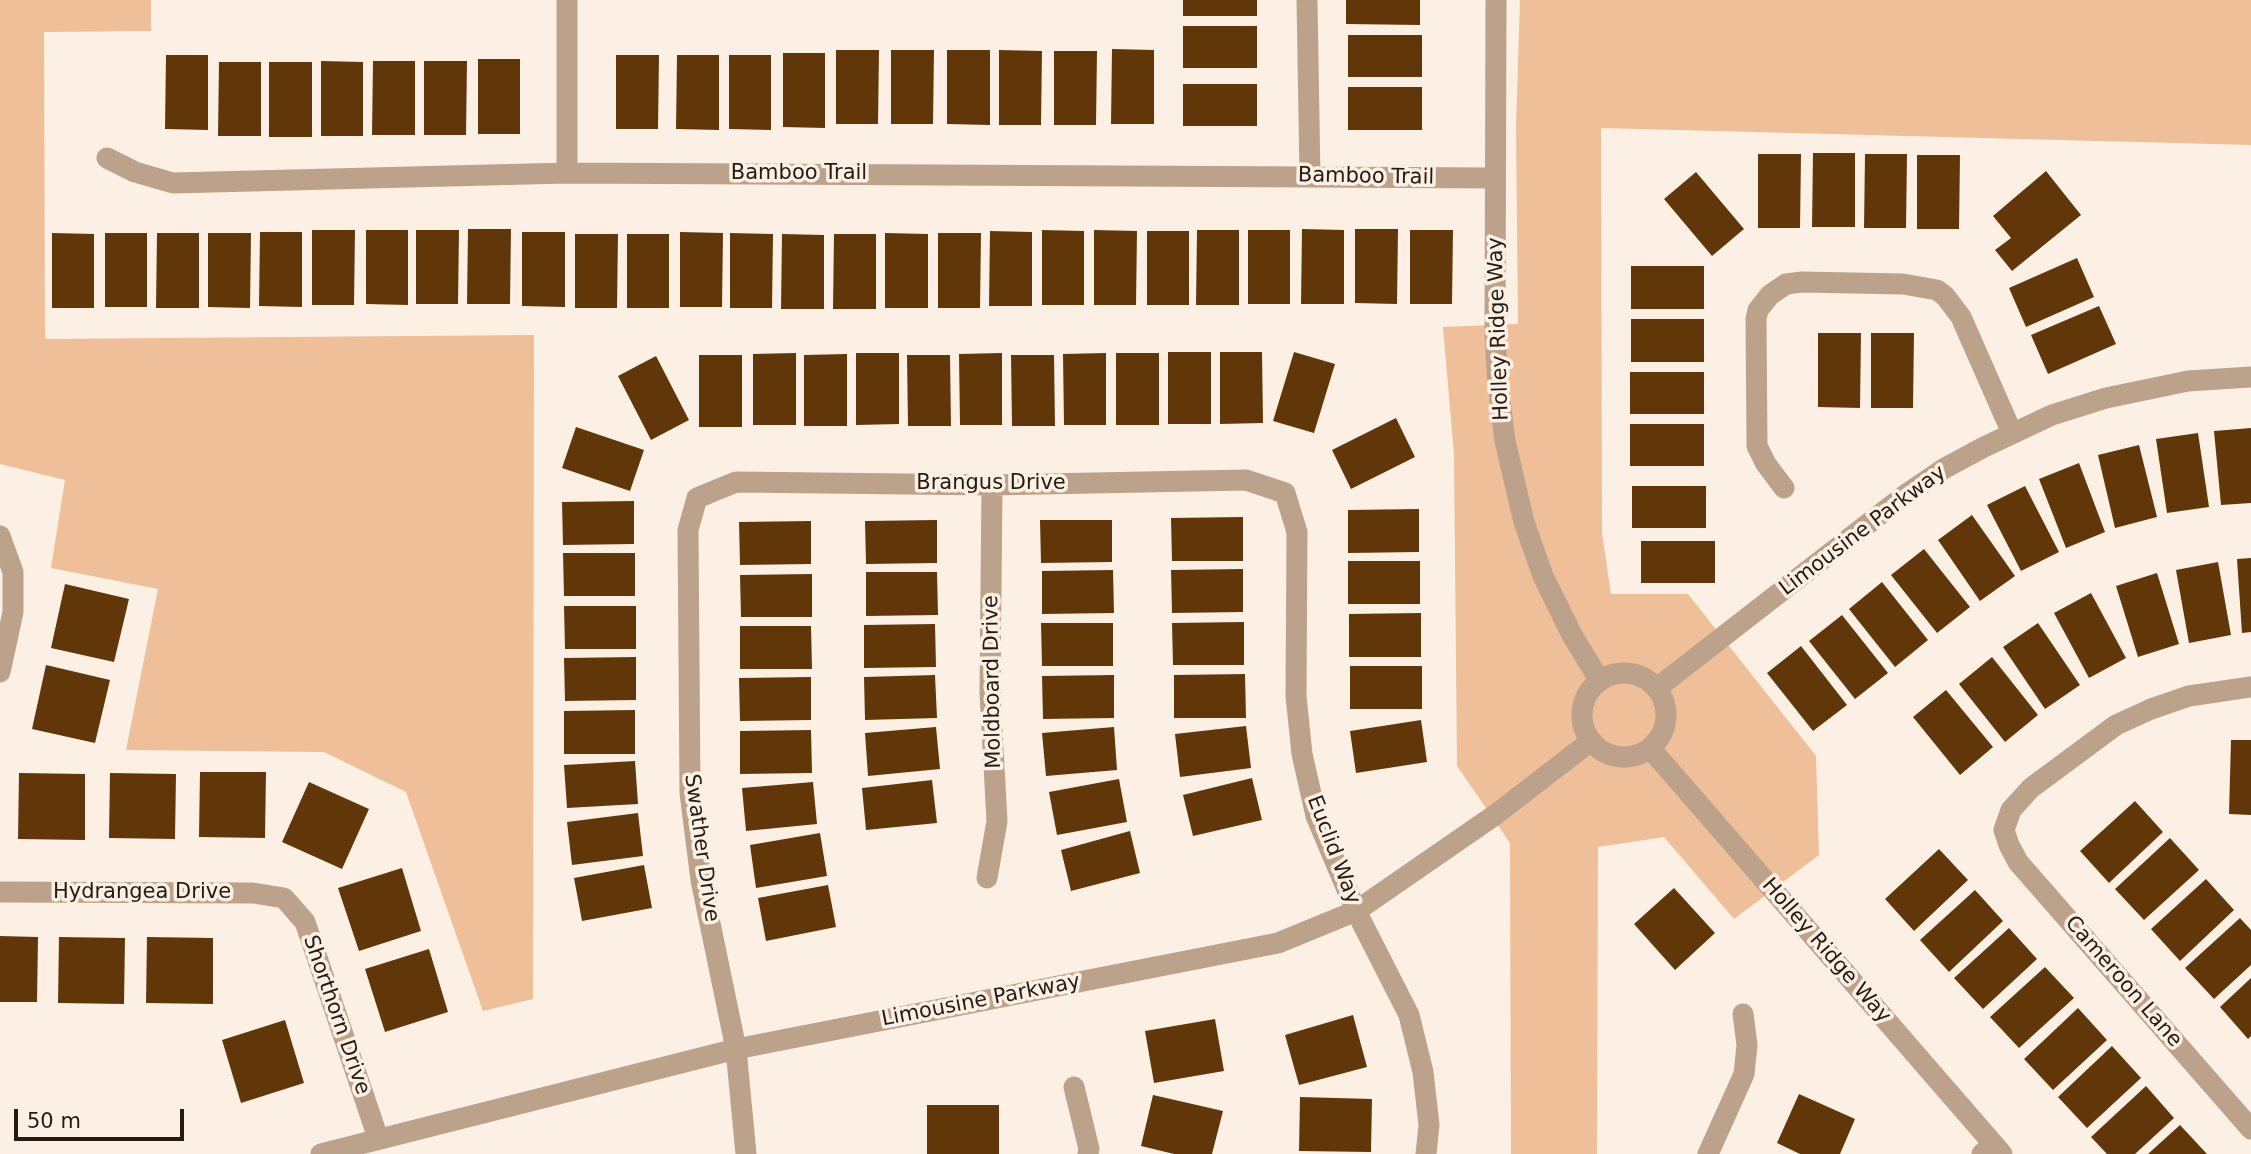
<!DOCTYPE html>
<html>
<head>
<meta charset="utf-8">
<style>
	body { margin:0 }
	#map { position:relative; width:2251px; height:1154px; overflow:hidden; background:#fcf0e5; font-family:"DejaVu Sans",sans-serif }
	canvas { display:block }
	.scale { position:absolute; left:14px; top:1109px; width:170px; height:32px; box-sizing:border-box; border:4px solid #261b11; border-top:0; padding-left:9px; font-size:21px; line-height:24px; white-space:nowrap; color:#261b11; -webkit-text-stroke:5px #fcf0e5; paint-order:stroke }
</style>
</head>
<body>
<div id="map">
<canvas width="2251" height="1154"></canvas>
<div class="scale">50 m</div>
</div>
<script>
const ctx = document.querySelector('canvas').getContext('2d');
ctx.lineJoin = 'round';
function fillPath(path, color) { ctx.fillStyle = color; ctx.fill(path, 'evenodd'); }
const toPath = rows => new Path2D(rows.map(r => 'M' + r).join(''));
function stroke(path, color, width, dash) { ctx.strokeStyle = color; ctx.lineWidth = width; ctx.lineCap = dash ? 'butt' : 'round'; ctx.setLineDash(dash || []); ctx.stroke(path); }
function label(font, color, halo, rows, align = 'center') {
  ctx.font = font + ' "DejaVu Sans",sans-serif'; ctx.lineWidth = 7; ctx.setLineDash([]); ctx.textBaseline = 'middle'; ctx.strokeStyle = halo; ctx.fillStyle = color; for (const [text, x, y, turn = 0] of rows) {
    ctx.save(); ctx.translate(x, y); ctx.rotate((+turn || 0) * Math.PI / 180); ctx.textAlign = isNaN(turn) ? turn : align; if (halo) ctx.strokeText(text, 0, 0); ctx.fillText(text, 0, 0); ctx.restore();
  }
}
const green = toPath([
	[0,0,151,0,151,31,44,32,45,339,534,335,533,999,483,1011,406,792,324,752,126,750,158,589,51,568,65,480,0,464],
	[1520,0,2251,0,2251,145,1601,128,1602,533,1611,594,1688,594,1816,756,1819,855,1734,919,1664,837,1598,847,1597,1154,1511,1154,1510,843,1457,766,1454,454,1443,327,1518,324,1516,126]
]);
const building = toPath([
	[1183,0,1257,0,1257,16,1183,16],
	[1346,0,1420,0,1420,25,1346,24],
	[1183,26,1257,26,1257,68,1183,68],
	[1348,35,1422,35,1422,77,1348,77],
	[1112,49,1154,50,1154,124,1111,124],
	[836,50,879,50,878,124,836,124],
	[891,50,934,50,933,124,891,124],
	[947,50,990,50,990,125,947,124],
	[999,50,1042,51,1041,125,999,125],
	[1054,51,1097,51,1096,125,1054,125],
	[783,53,825,53,825,128,783,127],
	[166,55,208,55,208,130,165,129],
	[616,55,659,55,658,129,616,129],
	[677,55,719,55,719,130,676,129],
	[729,55,771,55,771,130,729,129],
	[478,59,520,59,520,134,478,134],
	[321,61,363,62,363,136,321,136],
	[373,61,415,61,415,135,372,135],
	[424,61,467,61,466,135,424,135],
	[219,62,261,62,261,136,218,136],
	[269,62,312,62,312,137,269,137],
	[1183,84,1257,84,1257,126,1183,126],
	[1348,87,1422,87,1422,130,1348,130],
	[1813,153,1855,153,1855,227,1812,227],
	[1758,154,1801,154,1800,228,1758,228],
	[1865,154,1907,154,1906,228,1864,228],
	[1917,155,1960,155,1959,229,1917,229],
	[2046,171,2081,215,2012,271,1995,250,2011,238,1993,216],
	[1696,172,1744,229,1712,256,1664,199],
	[468,229,511,229,510,304,467,304],
	[1302,229,1344,230,1344,304,1301,304],
	[1355,229,1398,229,1397,304,1355,303],
	[312,230,355,230,354,305,312,305],
	[366,230,408,230,408,305,366,304],
	[416,230,459,230,458,304,416,304],
	[1042,230,1084,231,1084,305,1042,305],
	[1094,230,1137,231,1136,305,1094,305],
	[1197,230,1239,230,1239,305,1196,305],
	[1248,230,1290,230,1290,304,1248,304],
	[1410,230,1453,230,1452,304,1410,304],
	[990,231,1032,232,1032,306,989,306],
	[1147,231,1189,231,1189,305,1147,305],
	[260,232,302,232,302,307,259,306],
	[522,232,565,232,565,307,522,306],
	[680,232,723,233,722,307,680,307],
	[52,233,94,234,94,308,52,308],
	[105,233,147,233,147,307,105,307],
	[157,233,199,233,199,308,156,308],
	[208,233,251,233,250,308,208,307],
	[730,233,773,234,772,308,730,308],
	[885,233,928,234,928,308,885,308],
	[938,233,981,233,980,308,938,308],
	[575,234,618,234,617,308,575,308],
	[627,234,669,234,669,308,627,308],
	[782,234,824,235,824,309,781,309],
	[834,234,876,234,876,309,833,309],
	[2077,258,2094,297,2026,327,2009,288],
	[1631,266,1704,266,1704,309,1631,309],
	[2099,306,2116,344,2048,374,2031,335],
	[1631,319,1704,319,1704,362,1631,362],
	[1818,333,1861,333,1860,408,1818,407],
	[1871,333,1914,333,1913,408,1871,408],
	[1168,352,1211,352,1211,424,1168,424],
	[1220,352,1262,352,1263,423,1220,424],
	[1294,352,1335,364,1314,433,1273,421],
	[796,353,796,425,753,425,753,354],
	[856,353,899,353,899,424,856,425],
	[1002,353,1002,425,960,425,959,354],
	[1106,353,1106,425,1064,425,1063,354],
	[1116,353,1159,353,1159,425,1116,425],
	[847,354,847,426,804,426,804,355],
	[699,355,742,355,742,427,699,427],
	[907,355,950,355,951,426,908,426],
	[1011,355,1054,355,1055,426,1012,426],
	[656,356,689,420,651,440,618,376],
	[1630,372,1704,372,1704,414,1630,414],
	[1396,418,1415,457,1351,489,1332,450],
	[1630,424,1704,424,1704,466,1630,466],
	[576,427,644,450,630,491,562,468],
	[2251,428,2251,503,2221,505,2214,431],
	[2198,433,2209,507,2167,513,2156,439],
	[2139,445,2157,517,2115,528,2098,455],
	[2079,463,2105,532,2066,548,2039,479],
	[1632,486,1706,486,1706,528,1632,528],
	[2025,486,2059,552,2021,571,1987,505],
	[634,501,634,544,563,545,562,502],
	[1419,509,1419,552,1348,553,1348,510],
	[1972,515,2015,576,1980,601,1938,540],
	[1243,517,1243,561,1172,561,1171,518],
	[937,520,937,563,866,564,865,521],
	[1040,520,1112,520,1112,562,1041,563],
	[811,521,811,564,740,565,739,522],
	[1641,541,1715,541,1715,583,1641,583],
	[1924,549,1970,607,1937,633,1891,575],
	[563,553,635,553,635,596,564,596],
	[2251,558,2251,632,2242,633,2237,559],
	[1348,561,1420,561,1420,604,1348,604],
	[2218,562,2231,635,2189,643,2176,570],
	[1243,569,1243,612,1172,613,1171,570],
	[1113,570,1114,613,1042,614,1042,571],
	[866,572,937,572,938,615,866,616],
	[2157,573,2179,644,2138,657,2116,586],
	[812,574,812,617,741,617,740,575],
	[1882,582,1928,640,1895,667,1849,609],
	[65,584,129,599,114,662,51,648],
	[2091,593,2126,658,2089,678,2054,613],
	[564,606,636,606,636,649,565,649],
	[1421,613,1421,657,1349,657,1349,614],
	[1842,615,1888,673,1855,699,1809,641],
	[1244,622,1244,665,1173,665,1172,623],
	[1041,623,1113,623,1113,666,1042,666],
	[2038,623,2080,685,2045,709,2003,647],
	[935,624,936,667,864,668,864,625],
	[740,626,811,626,812,669,740,669],
	[1801,646,1847,705,1813,731,1767,673],
	[636,657,636,700,565,701,564,658],
	[1992,657,2038,715,2005,742,1959,684],
	[46,665,110,680,95,743,32,729],
	[1350,666,1422,666,1422,709,1350,709],
	[1245,674,1246,718,1174,718,1174,675],
	[935,675,937,718,865,720,864,677],
	[1114,675,1114,718,1043,719,1042,676],
	[811,677,811,720,740,721,739,678],
	[1946,690,1993,747,1960,775,1913,717],
	[635,710,635,754,564,754,564,711],
	[1421,720,1427,762,1356,773,1350,731],
	[1246,726,1251,768,1180,777,1175,734],
	[936,727,940,769,868,776,865,733],
	[1114,727,1117,770,1046,776,1042,733],
	[811,730,812,773,740,774,740,731],
	[2231,740,2251,740,2251,815,2229,814],
	[635,761,638,804,567,808,564,765],
	[200,772,266,772,265,838,199,837],
	[19,773,85,774,85,840,18,839],
	[110,773,176,774,175,839,109,838],
	[1252,778,1262,820,1193,836,1183,795],
	[1119,779,1127,822,1057,835,1049,792],
	[932,780,937,823,866,830,862,788],
	[309,782,369,809,342,869,282,842],
	[813,782,817,824,746,831,742,788],
	[2135,801,2163,832,2109,883,2080,851],
	[638,813,643,856,572,865,567,822],
	[1130,831,1140,873,1071,891,1061,850],
	[820,833,827,876,756,888,750,845],
	[2170,838,2199,870,2144,920,2115,889],
	[1939,849,1968,880,1914,931,1885,899],
	[644,865,652,908,582,921,574,878],
	[402,868,421,931,359,951,338,888],
	[2206,879,2234,910,2180,961,2151,929],
	[828,885,836,927,766,941,758,898],
	[1674,888,1715,933,1675,970,1634,924],
	[1975,890,2003,921,1949,972,1920,940],
	[2240,918,2251,930,2251,965,2214,999,2185,968],
	[2009,928,2037,959,1983,1009,1954,978],
	[0,936,38,937,37,1002,0,1002],
	[59,937,125,938,124,1004,58,1003],
	[147,937,213,938,213,1004,146,1003],
	[429,949,448,1012,385,1032,365,969],
	[2045,967,2074,998,2019,1048,1990,1017],
	[2251,978,2251,1036,2248,1039,2220,1007],
	[2078,1008,2107,1040,2053,1090,2024,1059],
	[1353,1015,1367,1067,1299,1085,1285,1035],
	[1215,1019,1224,1071,1154,1083,1145,1031],
	[285,1020,304,1083,241,1103,222,1040],
	[2112,1046,2141,1078,2087,1128,2058,1097],
	[2146,1086,2174,1118,2135,1154,2107,1154,2091,1137],
	[1799,1094,1855,1119,1840,1154,1800,1154,1777,1143],
	[1153,1095,1223,1111,1212,1154,1174,1154,1141,1146],
	[1300,1097,1372,1099,1371,1152,1299,1151],
	[927,1105,999,1105,999,1154,927,1154],
	[2180,1125,2207,1154,2148,1154]
]);
const minor = toPath([
	[567,0,567,173],
	[1307,0,1310,177],
	[107,158,135,172,173,183,567,173,1495,178],
	[1784,488,1766,464,1757,446,1756,319,1758,310,1770,295,1786,284,1802,282,1903,284,1937,290,1945,296,1961,317,2012,433],
	[0,536,13,572,13,612,0,672],
	[2251,687,2189,696,2151,709,2116,725,2031,788,2011,810,2004,830,2009,845,2018,862,2251,1129],
	[1657,688,1905,495,1945,468,1984,447,2052,415,2106,398,2188,381,2251,377],
	[987,878,997,821,990,693,992,485],
	[0,892,253,893,284,898,305,922,378,1138],
	[1074,1087,1089,1149,1088,1154],
	[321,1154,736,1049,1278,943,1356,911,1495,815,1591,741],
	[746,1154,736,1049,701,880,690,793,688,530,697,498,736,482,992,485,1246,480,1285,493,1297,532,1296,696,1302,754,1316,816,1356,911,1409,1015,1423,1072,1429,1125,1426,1154],
	[1708,1154,1744,1074,1747,1045,1743,1014],
	[1982,1154,1993,1144]
]);
const tertiary = toPath([
	[1496,0,1495,333,1498,384,1505,441,1524,522,1543,576,1572,635,1600,681],
	'1582 715a42 42 0 1 1 84 0a42 42 0 1 1-84 0Z',
	[1650,748,2002,1154]
]);
const streetNames = [
	["Bamboo Trail",799,174],
	["Bamboo Trail",1366,177,1],
	["Holley Ridge Way",1499,329,-92],
	["Brangus Drive",991,484],
	["Limousine Parkway",1863,531,-37],
	["Moldboard Drive",993,682,-91],
	["Swather Drive",701,848,82],
	["Euclid Way",1333,850,69],
	["Hydrangea Drive",142,893],
	["Holley Ridge Way",1826,951,49],
	["Cameroon Lane",2123,982,49],
	["Limousine Parkway",981,1001,-11],
	["Shorthorn Drive",336,1015,71]
];
fillPath(green, '#eebf98');
fillPath(building, '#61370a');
stroke(minor, '#bda28b', 21);
stroke(tertiary, '#bda28b', 21);
label('21px', '#261b11', '#fcf0e5', streetNames);
</script>
</body>
</html>
